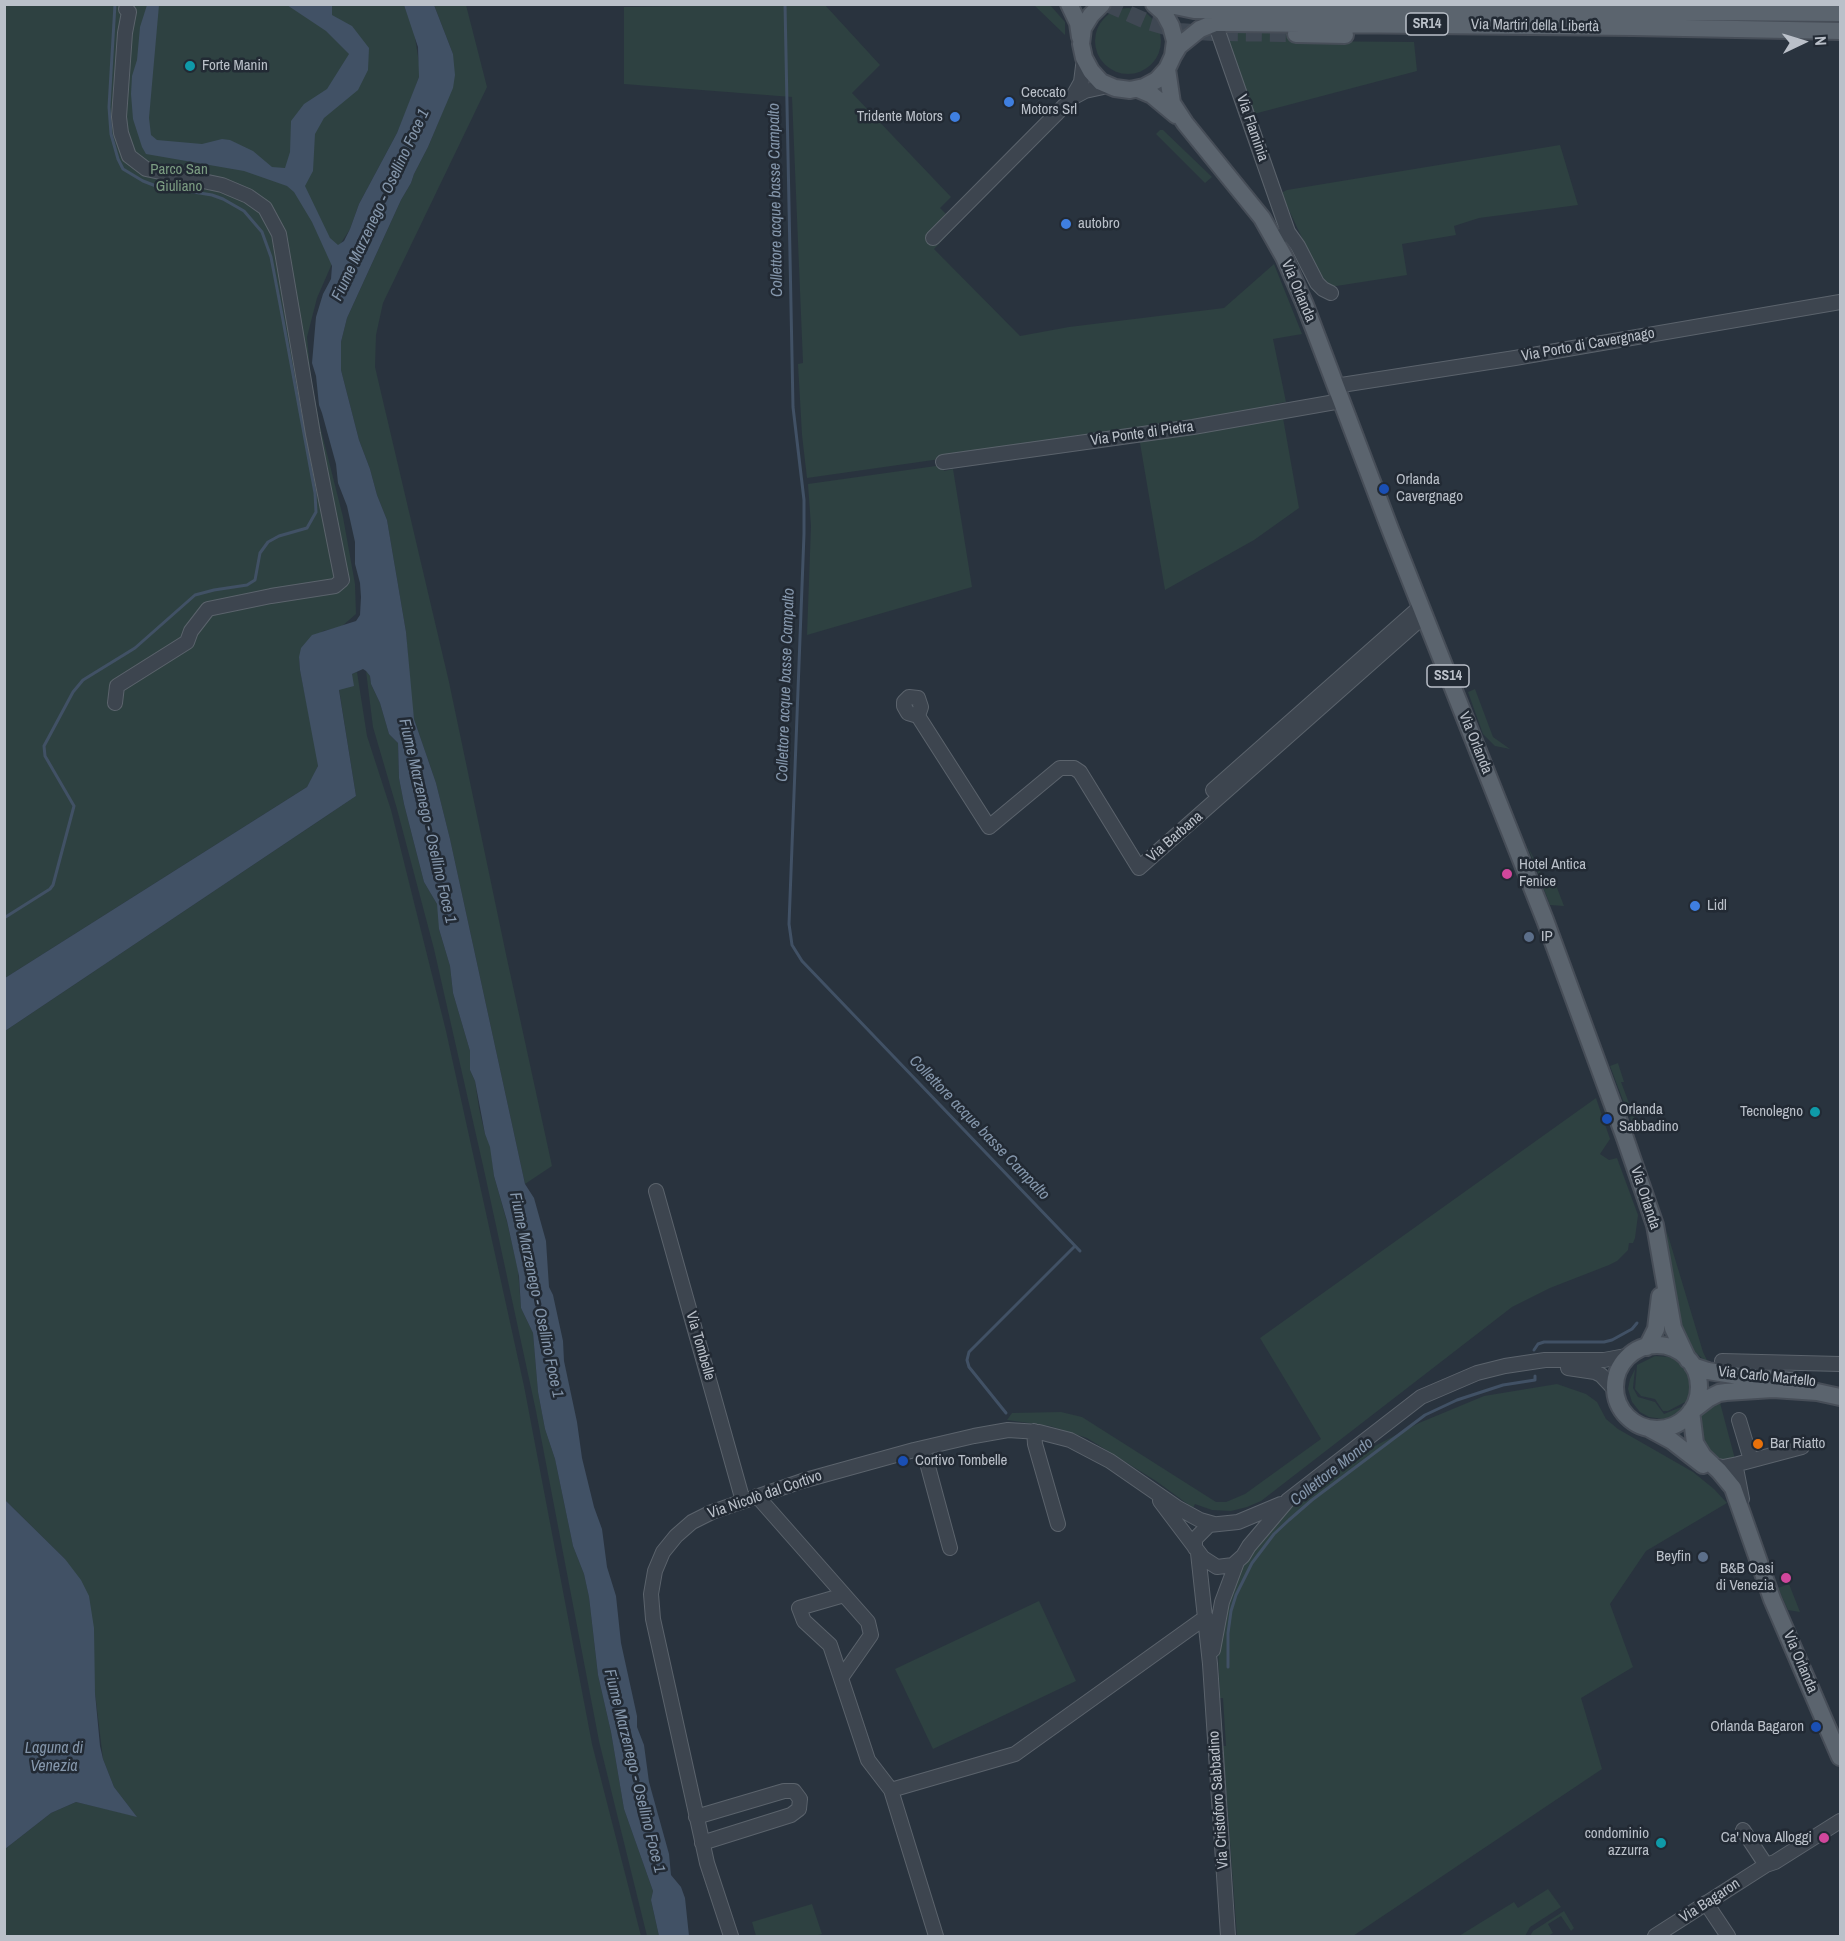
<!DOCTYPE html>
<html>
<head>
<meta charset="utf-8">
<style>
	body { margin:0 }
	#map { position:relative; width:1845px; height:1941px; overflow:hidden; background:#29333e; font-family:"Archivo Narrow",sans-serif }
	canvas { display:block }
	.frame { position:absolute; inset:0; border:6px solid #bac0c9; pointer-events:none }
	.north { position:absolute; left:1773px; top:12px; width:60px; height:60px; -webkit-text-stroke:4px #222a34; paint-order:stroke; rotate:86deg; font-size:16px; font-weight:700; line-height:24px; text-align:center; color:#bac0c9 }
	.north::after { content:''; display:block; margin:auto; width:21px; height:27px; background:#bac0c9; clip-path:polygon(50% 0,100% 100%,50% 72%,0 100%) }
</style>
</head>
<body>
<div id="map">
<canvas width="1845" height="1941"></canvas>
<div class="frame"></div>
<div class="north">N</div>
</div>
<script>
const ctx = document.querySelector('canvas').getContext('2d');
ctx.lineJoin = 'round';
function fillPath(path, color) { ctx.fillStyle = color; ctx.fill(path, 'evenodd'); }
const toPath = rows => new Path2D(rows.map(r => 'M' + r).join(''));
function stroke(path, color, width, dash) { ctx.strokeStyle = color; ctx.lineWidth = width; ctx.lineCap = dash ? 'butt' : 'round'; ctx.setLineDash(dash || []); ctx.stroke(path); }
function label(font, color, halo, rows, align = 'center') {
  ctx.font = font + ' "Archivo Narrow",sans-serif'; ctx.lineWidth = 5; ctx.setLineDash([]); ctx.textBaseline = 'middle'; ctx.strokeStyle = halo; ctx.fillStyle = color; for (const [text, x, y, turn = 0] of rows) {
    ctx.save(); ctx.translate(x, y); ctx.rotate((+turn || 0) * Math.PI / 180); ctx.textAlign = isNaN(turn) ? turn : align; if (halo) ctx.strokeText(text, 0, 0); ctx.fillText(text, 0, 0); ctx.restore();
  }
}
const green = toPath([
	[793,4,825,5,880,65,852,93,951,197,940,208,957,225,934,249,1020,336,1069,327,1224,308,1274,264,1302,334,1273,339,1286,402,1275,404,1275,409,1221,419,807,478,802,435,798,364,803,363,792,97,624,84,624,7],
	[5,5,404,5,414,31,419,63,419,77,408,107,397,133,359,204,350,229,341,243,317,298,307,337,311,379,320,426,343,517,355,584,356,614,341,627,323,631,299,657,300,670,317,754,318,766,313,777,307,787,5,978],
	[434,5,466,5,487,87,383,303,376,335,375,367,449,682,507,959,552,1166,525,1184,450,839,436,783,414,719,411,701,406,632,387,520,377,495,370,469,359,440,341,370,341,342,347,318,401,200,411,183,414,174,428,147,445,106,453,54],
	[1034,5,1050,5,1065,22,1065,35],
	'1095 41a33 33 0 1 1 66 0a33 33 0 1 1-66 0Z',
	[1295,29,1296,41,1414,42,1417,71,1250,115,1224,30],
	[1160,130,1163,130,1212,177,1205,183,1156,134],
	[1560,145,1578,205,1479,218,1454,226,1456,235,1402,244,1407,275,1330,287,1316,268,1281,193,1287,190],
	[1283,418,1299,508,1254,540,1165,590,1140,443,1142,440],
	[943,465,944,471,953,469,972,587,807,635,811,526,808,484],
	[366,671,370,676,371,684,380,703,389,734,398,743,399,778,404,804,424,882,437,904,439,912,439,929,450,966,453,993,470,1051,470,1070,475,1081,479,1108,485,1134,491,1147,494,1176,507,1222,518,1270,521,1308,533,1333,538,1392,545,1429,555,1459,573,1546,584,1574,589,1597,598,1675,611,1732,624,1809,653,1891,651,1900,659,1936,647,1936,599,1741,536,1411,484,1170,434,949,397,809,373,727],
	[357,672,367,736,391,810,446,1031,524,1386,592,1744,641,1936,5,1936,5,1849,51,1813,76,1802,136,1816,114,1787,103,1759,95,1693,65,1559,5,1500,5,1031,356,796,339,689,351,674],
	[1475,689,1493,737,1510,749,1495,746,1483,734,1468,692],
	[1527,845,1546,883,1554,880,1564,906,1550,905],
	[1618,1063,1624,1082,1621,1082,1638,1127,1631,1121,1629,1111,1627,1111,1610,1066],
	[1596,1098,1610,1139,1600,1154,1609,1160,1617,1158,1638,1215,1635,1238,1633,1243,1629,1243,1628,1250,1617,1261,1609,1265,1550,1288,1512,1307,1261,1501,1247,1507,1231,1511,1212,1510,1195,1504,1193,1508,1156,1481,1087,1438,1050,1426,1007,1420,1012,1413,1061,1412,1082,1417,1216,1502,1226,1502,1245,1494,1321,1439,1260,1338],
	[1667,1232,1703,1352,1709,1364,1689,1347,1681,1334,1670,1282],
	[1655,1356,1670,1357,1679,1362,1686,1370,1690,1379,1692,1389,1689,1400,1668,1411,1663,1411,1655,1399,1641,1396,1635,1389,1637,1365],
	[1635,1369,1633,1388,1638,1397,1655,1402,1664,1414,1686,1405,1682,1410,1677,1415,1663,1419,1649,1417,1640,1412,1632,1402,1628,1389,1630,1379],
	[1557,1384,1586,1394,1597,1402,1606,1419,1618,1429,1693,1472,1714,1489,1727,1503,1646,1551,1610,1604,1633,1667,1581,1698,1602,1769,1353,1936,1237,1936,1223,1746,1226,1746,1223,1698,1220,1698,1218,1649,1224,1610,1246,1559,1282,1515,1348,1460,1419,1423,1484,1396],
	[1719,1399,1735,1459,1719,1462,1704,1448,1700,1420,1704,1410],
	[1789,1584,1800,1612,1788,1610,1778,1588],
	[1039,1601,1076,1681,933,1749,895,1669],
	[1548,1889,1561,1907,1530,1927,1525,1936,1459,1936,1514,1902,1518,1908],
	[812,1904,822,1934,814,1936,756,1936,752,1922],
	[1564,1911,1574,1928,1571,1931,1561,1916,1548,1924,1553,1933,1548,1936,1530,1936,1533,1931]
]);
const water = toPath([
	[147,5,159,5,149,118,151,135,157,140,202,144,222,139,230,140,253,151,272,167,285,168,290,152,291,121,304,104,327,89,349,54,326,31,287,5,332,5,332,15,352,26,369,48,368,70,358,90,324,118,315,134,313,171,305,186,330,238,338,245,344,241,350,229,359,204,397,133,419,77,418,47,404,5,434,5,453,54,455,75,453,88,428,147,414,174,411,183,401,200,347,318,341,342,341,370,359,440,370,469,377,495,387,520,406,632,414,719,436,783,450,839,525,1184,534,1198,546,1241,549,1287,553,1295,563,1341,564,1361,577,1422,582,1458,594,1507,602,1529,607,1567,616,1596,621,1643,637,1716,637,1727,644,1745,649,1782,669,1854,671,1875,681,1887,685,1898,689,1936,659,1936,651,1900,653,1891,624,1809,611,1732,598,1675,589,1597,584,1574,573,1546,555,1459,545,1429,538,1392,533,1333,521,1308,519,1276,507,1221,494,1176,490,1147,485,1134,475,1081,470,1070,470,1051,453,993,450,966,439,929,437,904,424,882,404,804,399,778,398,743,389,734,380,703,371,684,370,676,366,671,363,669,352,674,354,686,339,690,356,796,5,1031,5,978,307,787,318,766,300,670,299,657,301,648,312,635,356,621,360,615,361,597,360,583,355,564,355,542,347,506,338,483,336,464,322,413,319,405,316,376,312,363,316,317,323,294,331,279,332,266,312,222,294,192,287,186,244,171,146,154,142,147,133,119,131,94,132,76,137,60,140,27],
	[5,1500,65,1559,81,1580,89,1596,94,1628,95,1693,100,1746,103,1759,114,1787,137,1817,76,1802,51,1813,5,1849]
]);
const stream = toPath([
	[785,4,793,407,804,500,804,534,789,924,792,945,802,961,1080,1251],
	[4,918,50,889,53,885,74,806,45,756,44,746,73,692,83,680,135,648,195,595,214,590,247,585,255,580,260,553,268,542,279,536,307,528,316,512,315,493,280,304,271,257,262,232,244,211,223,199,212,195,156,186,143,181,123,169,118,159,111,134,109,107,115,4],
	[1534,1350,1538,1344,1544,1342,1604,1342,1612,1340,1632,1329,1637,1323],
	[1006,1413,969,1367,967,1360,969,1352,1075,1246],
	[1228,1667,1228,1633,1231,1611,1236,1595,1252,1563,1274,1534,1289,1520,1312,1500,1425,1415,1457,1400,1503,1385,1535,1380,1535,1376]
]);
const majorTunnel = toPath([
	[1107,4,1148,22,1179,31,1213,33,1296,34]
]);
const minor = toPath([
	[1215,23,1288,232,1275,240],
	[1084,58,1081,82,1072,98,1085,91,1108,86],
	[1288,232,1298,246,1317,283,1323,289,1331,293],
	[933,238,1072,98],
	[1335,386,1515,358,1840,302],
	[943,462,1193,427,1341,401],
	[115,703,117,686,187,642,191,631,208,609,271,596,335,586,342,580,313,434,279,234,265,208,248,196,222,185,146,169,129,156,121,133,119,117,125,33,129,12,126,9],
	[918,716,908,713,904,706,904,702,909,697,918,698,921,707,918,716,989,827,1060,768,1074,768,1080,772,1139,868,1424,616],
	[1213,790,1420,607],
	[656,1191,743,1501],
	[1722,1361,1840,1364],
	[1568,1368,1595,1372,1601,1375,1615,1390],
	[1739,1420,1751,1460],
	[1034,1431,1035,1444,1058,1524],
	[923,1448,950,1548],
	[1738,1464,1802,1447],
	[1713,1465,1723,1467,1738,1464,1736,1468,1742,1499],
	[757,1496,868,1622,871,1635,841,1678],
	[1160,1501,1203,1558,1217,1567,1233,1565,1243,1556,1249,1546,1288,1500,1421,1397,1477,1373,1505,1366,1545,1360,1604,1360,1631,1355],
	[1195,1548,1195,1539,1209,1525,1238,1522,1281,1504],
	[1198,1553,1210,1664,1228,1936],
	[844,1595,799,1608,804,1621,830,1645,868,1760,891,1790,936,1936],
	[1213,1650,1222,1602,1237,1562],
	[891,1790,1015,1754,1206,1617],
	[696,1817,784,1791,794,1791,800,1799,799,1809,791,1815,702,1843],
	[1766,1865,1775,1862,1840,1821],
	[1706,1903,1728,1936],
	[731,1936,707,1863,653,1619,651,1594,655,1571,663,1552,676,1536,692,1522,712,1512,802,1481,914,1450,974,1436,1008,1430,1039,1432,1070,1440,1110,1461,1178,1508,1200,1520,1214,1524],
	[1655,1936,1766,1865,1743,1830]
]);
const major = toPath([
	[1069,4,1078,23,1080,37],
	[1102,4,1091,15,1083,28,1081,44,1084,58,1091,71,1101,82,1115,88,1130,90,1144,87,1157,80,1167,69,1173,56,1175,41,1171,26,1164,13,1154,4],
	[1165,4,1194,10,1276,11],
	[1263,4,1288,9,1840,13],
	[1296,34,1345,35],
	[1173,56,1179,46,1200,29,1215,23,1225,23,1632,27,1840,31],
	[1167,69,1172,103,1185,123,1262,218,1284,257,1305,305,1390,529,1545,920,1625,1138,1655,1225,1673,1328,1688,1360],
	[1138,89,1152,95,1176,115],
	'1615 1387a42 42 0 1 1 84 0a42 42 0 1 1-84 0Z',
	[1647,1347,1656,1329,1660,1296],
	[1693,1366,1708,1371,1739,1376,1790,1380],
	[1691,1411,1695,1443,1703,1456,1719,1471,1733,1488,1772,1599,1840,1757],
	[1692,1411,1709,1398,1719,1393,1726,1392,1773,1389,1817,1392,1840,1397],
	[1650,1429,1672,1441,1703,1465]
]);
const markers = [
	[190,66,6,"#0f9aa8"],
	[1009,102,6,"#3f7fe0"],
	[955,117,6,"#3f7fe0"],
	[1066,224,6,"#3f7fe0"],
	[1384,489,6,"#1a4fb4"],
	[1507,874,6,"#d1479c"],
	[1695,906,6,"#3f7fe0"],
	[1529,937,6,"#5c6f8a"],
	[1815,1112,6,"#0f9aa8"],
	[1607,1119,6,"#1a4fb4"],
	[1758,1444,6,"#e8710a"],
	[903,1461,6,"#1a4fb4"],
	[1703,1557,6,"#5c6f8a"],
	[1786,1578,6,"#d1479c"],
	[1816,1727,6,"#1a4fb4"],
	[1824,1838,6,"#d1479c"],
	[1661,1843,6,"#0f9aa8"]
];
const shields = [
	[1427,24,42],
	[1448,676,42]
];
const shieldNames = [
	["SR14",1427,24],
	["SS14",1448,676]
];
const streetNames = [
	["Via Martiri della Libertà",1535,26,1],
	["Via Flaminia",1252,128,71],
	["Via Orlanda",1298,291,67],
	["Via Porto di Cavergnago",1588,345,-10],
	["Via Ponte di Pietra",1142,434,-8],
	["Via Orlanda",1475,743,68],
	["Via Barbana",1175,837,-41],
	["Via Orlanda",1645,1198,72],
	["Via Tombelle",700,1346,74],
	["Via Carlo Martello",1767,1377,6],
	["Via Nicolò dal Cortivo",765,1495,-19],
	["Via Orlanda",1800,1662,67],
	["Via Cristoforo Sabbadino",1219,1800,-94],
	["Via Bagaron",1710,1901,-33]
];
const poiNames = [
	["Forte Manin",202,66],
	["Ceccato",1021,93],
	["Motors Srl",1021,110],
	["Tridente Motors",943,117,"right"],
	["autobro",1078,224],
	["Orlanda",1396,480],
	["Cavergnago",1396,497],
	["Hotel Antica",1519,865],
	["Fenice",1519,882],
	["Lidl",1707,906],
	["IP",1541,937],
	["Orlanda",1619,1110],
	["Sabbadino",1619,1127],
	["Tecnolegno",1803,1112,"right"],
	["Bar Riatto",1770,1444],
	["Cortivo Tombelle",915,1461],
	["Beyfin",1691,1557,"right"],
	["B&B Oasi",1774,1569,"right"],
	["di Venezia",1774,1586,"right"],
	["Orlanda Bagaron",1804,1727,"right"],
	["condominio",1649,1834,"right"],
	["azzurra",1649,1851,"right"],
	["Ca' Nova Alloggi",1812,1838,"right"]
];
const parkNames = [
	["Parco San",179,170],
	["Giuliano",179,187]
];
const waterNames = [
	["Collettore acque basse Campalto",776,200,-91],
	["Fiume Marzenego - Osellino Foce 1",381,205,-65],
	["Collettore acque basse Campalto",786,685,-88],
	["Fiume Marzenego - Osellino Foce 1",427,821,77],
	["Collettore acque basse Campalto",979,1128,46],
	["Fiume Marzenego - Osellino Foce 1",536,1295,78],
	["Collettore Mondo",1332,1472,-38],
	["Laguna di",54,1749],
	["Venezia",54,1767],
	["Fiume Marzenego - Osellino Foce 1",634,1771,76]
];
fillPath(green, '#2e4141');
fillPath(water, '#415165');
stroke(stream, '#415165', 3);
stroke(majorTunnel, '#3f4853', 16, [16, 8]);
stroke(minor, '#5b636c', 16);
stroke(major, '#474e58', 20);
stroke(minor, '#3d454f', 14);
stroke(major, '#5b646e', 16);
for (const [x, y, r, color] of markers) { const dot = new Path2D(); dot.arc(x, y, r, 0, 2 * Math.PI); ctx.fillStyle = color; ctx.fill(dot); stroke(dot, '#222a34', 2); }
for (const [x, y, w] of shields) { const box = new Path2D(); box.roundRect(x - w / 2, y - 11, w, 22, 4.5); ctx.fillStyle = '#222a34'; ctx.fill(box); stroke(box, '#bac0c9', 1.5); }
label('bold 14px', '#bac0c9', null, shieldNames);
label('15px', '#bac0c9', '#222a34', streetNames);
label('15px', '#bac0c9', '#222a34', poiNames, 'left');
label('15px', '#7b9c82', '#222a34', parkNames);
label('italic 16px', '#8597ac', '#222a34', waterNames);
</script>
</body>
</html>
